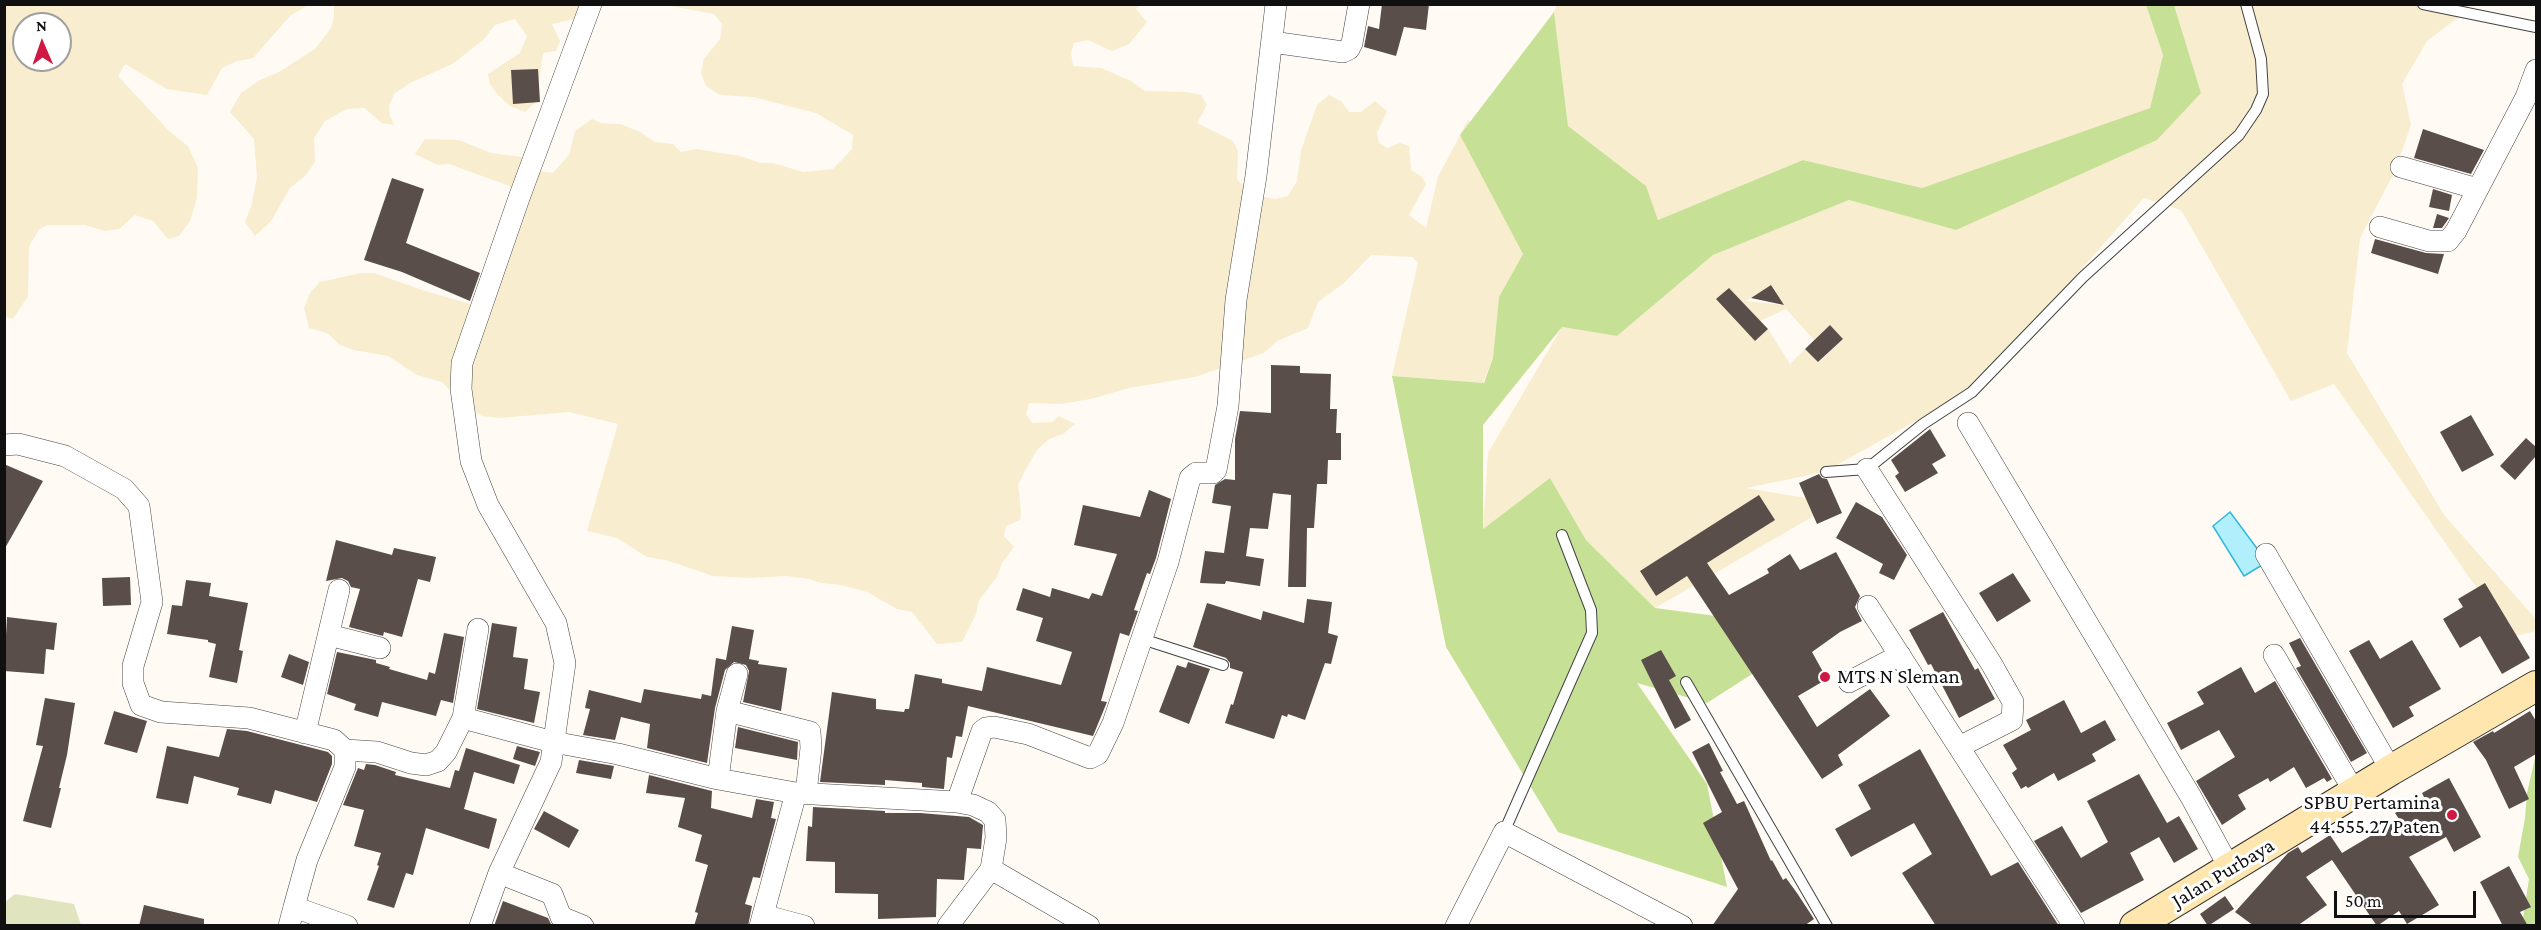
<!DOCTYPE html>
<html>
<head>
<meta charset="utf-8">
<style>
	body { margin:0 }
	#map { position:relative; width:2541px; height:930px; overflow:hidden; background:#fffaf3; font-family:"Crimson Pro",serif }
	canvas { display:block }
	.frame { position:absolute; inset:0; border:6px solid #101010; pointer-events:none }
	.north { position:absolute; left:12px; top:12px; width:60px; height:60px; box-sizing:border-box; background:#fff; border:2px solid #9f9f9f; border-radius:50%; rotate:358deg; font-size:16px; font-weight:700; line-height:24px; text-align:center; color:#101010 }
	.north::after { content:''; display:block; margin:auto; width:21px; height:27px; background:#d01844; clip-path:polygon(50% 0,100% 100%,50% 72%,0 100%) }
	.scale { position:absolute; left:2334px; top:891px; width:142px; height:27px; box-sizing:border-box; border:3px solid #101010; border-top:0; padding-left:8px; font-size:18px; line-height:21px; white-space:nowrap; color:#101010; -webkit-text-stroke:4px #fff; paint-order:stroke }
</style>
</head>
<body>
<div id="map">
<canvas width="2541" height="930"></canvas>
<div class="frame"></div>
<div class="north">N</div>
<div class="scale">50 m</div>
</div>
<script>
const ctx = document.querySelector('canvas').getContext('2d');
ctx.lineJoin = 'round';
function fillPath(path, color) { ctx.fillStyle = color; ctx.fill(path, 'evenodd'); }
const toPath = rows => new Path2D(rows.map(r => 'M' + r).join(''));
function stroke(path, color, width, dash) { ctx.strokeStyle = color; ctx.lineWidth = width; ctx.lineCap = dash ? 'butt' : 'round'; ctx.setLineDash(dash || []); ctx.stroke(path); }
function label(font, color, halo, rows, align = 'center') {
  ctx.font = font + ' "Crimson Pro",serif'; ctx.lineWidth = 6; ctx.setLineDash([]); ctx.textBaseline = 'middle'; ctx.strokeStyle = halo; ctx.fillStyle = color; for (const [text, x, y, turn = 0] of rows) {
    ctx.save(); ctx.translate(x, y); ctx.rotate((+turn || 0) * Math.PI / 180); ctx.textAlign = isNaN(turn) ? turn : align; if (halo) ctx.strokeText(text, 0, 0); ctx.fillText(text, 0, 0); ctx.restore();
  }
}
const farmland = toPath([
	[661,4,1140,5,1136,9,1147,22,1129,44,1112,51,1088,40,1074,43,1071,53,1073,66,1101,68,1131,81,1145,91,1186,92,1201,95,1207,105,1197,123,1233,141,1238,151,1237,179,1247,190,1258,196,1275,199,1288,196,1297,181,1301,151,1317,105,1329,95,1341,101,1349,112,1361,112,1375,101,1387,111,1377,133,1379,143,1387,148,1400,143,1409,146,1411,170,1421,176,1426,184,1409,215,1426,228,1438,177,1468,120,1487,140,1523,254,1499,297,1493,358,1483,383,1392,376,1418,263,1412,257,1371,255,1344,283,1318,302,1308,328,1277,341,1264,353,1195,377,1129,388,1091,399,1060,404,1029,403,1026,414,1032,423,1052,422,1059,416,1075,424,1063,434,1049,439,1037,450,1027,467,1018,485,1021,510,1020,520,1006,526,1004,536,1014,547,1002,563,997,577,979,600,976,614,962,642,937,644,912,612,897,609,867,592,841,585,821,583,809,579,786,576,752,578,713,576,666,560,647,557,617,538,587,531,618,424,569,412,500,418,482,416,465,406,442,382,417,375,388,356,354,350,340,345,327,333,309,328,304,308,310,293,320,282,361,273,374,273,422,290,477,306,515,188,449,164,438,165,415,154,425,139,459,140,491,153,521,157,537,171,553,173,569,155,575,131,592,119,601,123,620,124,640,132,655,142,673,144,681,152,696,149,740,156,761,163,773,163,803,172,833,169,852,149,853,135,816,113,753,97,720,95,706,86,701,73,704,59,720,39,722,24,714,14],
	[1557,4,2146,5,2163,55,2150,108,1922,188,1803,160,1658,220,1645,186,1568,126,1554,12],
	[4,5,308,5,290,16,253,58,237,61,222,68,207,95,167,89,125,64,118,76,170,132,188,146,198,168,197,198,190,221,179,236,168,239,153,221,135,215,119,229,105,231,85,225,48,225,39,229,29,247,28,296,13,319,4,316],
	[24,24,60,24,60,60,24,60],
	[334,5,581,5,574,19,552,24,560,41,556,51,543,53,536,102,525,112,510,106,498,95,490,84,488,74,520,53,527,36,515,19,495,25,484,39,454,63,410,83,394,94,389,106,390,116,394,125,382,123,364,108,347,109,325,121,314,138,315,162,305,176,290,188,271,221,255,236,245,222,252,204,257,176,254,139,230,112,241,93,260,80,279,72,315,49,331,28,334,17],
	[2174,5,2469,5,2468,10,2427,41,2402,84,2411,125,2395,171,2360,238,2347,353,2444,515,2536,619,2536,631,2511,637,2334,384,2291,401,2181,210,2144,198,1977,387,1824,472,1746,488,1836,503,1655,608,1586,540,1550,478,1483,529,1488,453,1562,327,1617,336,1713,255,1849,200,1956,230,2201,93],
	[1771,285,1783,305,1746,301],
	[1743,303,1760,321,1786,309,1814,340,1830,325,1843,339,1819,362,1805,349,1790,364,1768,329,1755,341,1729,314]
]);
const forest = toPath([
	[2146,5,2174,5,2201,93,2157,140,1956,230,1849,200,1713,255,1617,336,1562,327,1483,425,1483,529,1550,478,1586,540,1655,608,1716,616,1763,667,1707,703,1637,683,1707,784,1727,887,1558,832,1446,647,1392,376,1484,383,1493,358,1499,297,1523,254,1460,135,1554,12,1568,126,1646,186,1658,220,1803,160,1922,188,2150,108,2163,55],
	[2536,754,2536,925,2522,925,2529,879,2518,857,2525,818,2527,793]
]);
const cemetery = toPath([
	[15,894,74,904,81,925,5,925,5,902]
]);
const water = toPath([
	[2230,512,2267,562,2244,576,2213,526,2230,512]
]);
const building = toPath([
	[1382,4,1429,4,1426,30,1404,27,1396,56,1364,47,1368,26,1379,29],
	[538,69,540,102,513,104,511,70],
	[2423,129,2484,150,2471,174,2414,158],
	[392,178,424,189,406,243,480,273,470,301,402,272,364,260],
	[2433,189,2452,195,2449,211,2429,207],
	[2437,214,2449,218,2442,228,2433,228],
	[2375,239,2426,253,2444,254,2438,274,2371,253],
	[1771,285,1784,305,1751,298],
	[1729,288,1768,329,1755,341,1716,299],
	[1830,325,1843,339,1818,362,1805,349],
	[1271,365,1300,366,1300,373,1331,374,1330,409,1337,409,1336,433,1341,433,1341,460,1328,460,1327,484,1317,484,1314,528,1307,528,1306,587,1288,587,1291,495,1273,493,1268,529,1250,528,1246,556,1264,559,1260,586,1226,581,1225,584,1200,583,1205,551,1224,553,1231,506,1212,503,1215,485,1225,479,1235,480,1235,439,1240,411,1271,413],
	[2471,415,2494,455,2462,472,2440,432],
	[1930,429,1946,456,1932,464,1938,473,1905,492,1895,476,1899,473,1891,460],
	[2526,438,2536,447,2536,456,2515,480,2500,466],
	[4,464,43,481,4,550],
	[1819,474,1822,478,1827,479,1842,513,1817,524,1799,483],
	[1149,490,1171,499,1156,558,1150,574,1147,573,1134,610,1138,611,1129,636,1120,633,1101,701,1107,702,1093,736,968,706,962,737,956,736,952,758,947,757,944,789,922,787,922,783,885,780,885,785,820,782,832,692,876,699,876,709,904,712,905,709,909,709,915,674,942,679,942,683,982,691,987,667,1061,685,1072,652,1036,641,1043,618,1016,610,1023,588,1050,597,1052,588,1089,599,1092,593,1102,596,1117,554,1074,545,1083,505,1140,517],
	[1759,495,1775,520,1707,563,1729,595,1769,573,1767,569,1790,554,1800,570,1836,552,1860,596,1855,607,1862,621,1840,632,1812,652,1827,679,1798,696,1817,727,1870,689,1890,716,1838,755,1843,765,1822,779,1687,576,1656,596,1640,571],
	[1856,502,1882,517,1907,555,1894,580,1879,573,1883,564,1836,538],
	[336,540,392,555,394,548,436,557,430,582,418,579,402,637,384,632,383,636,349,627,360,589,351,587,348,581,342,578,326,581],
	[2013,573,2031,601,1997,622,1979,593],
	[130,577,131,605,103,606,102,578],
	[186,580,211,583,209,596,248,603,239,650,243,651,237,683,209,677,216,644,208,642,208,640,167,634,172,605,182,606],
	[2485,583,2530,658,2502,674,2480,636,2460,648,2443,619,2463,607,2458,599],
	[1307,599,1332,602,1328,633,1338,636,1331,664,1325,663,1305,720,1288,714,1287,717,1282,715,1274,739,1225,723,1231,704,1233,705,1243,672,1230,668,1230,663,1226,658,1193,647,1207,603,1261,620,1263,611,1304,623],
	[1943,612,1975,670,1978,668,1995,699,1959,718,1931,664,1928,665,1909,630],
	[7,617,57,623,54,650,46,649,44,674,4,671],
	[492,623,517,627,513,657,528,659,524,689,540,692,534,723,477,709],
	[732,626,754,630,749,659,759,661,758,664,787,668,781,711,743,702,749,671,746,665,734,662,725,670,715,708,707,763,647,748,650,724,621,717,615,740,583,735,590,709,585,708,589,690,641,703,644,689,701,699,702,694,711,696,716,658,726,660],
	[444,633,464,637,453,703,441,700,436,716,382,702,378,717,354,710,356,704,327,694,337,652,376,660,376,663,390,667,389,669,427,680,429,672,435,674],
	[2300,638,2367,753,2351,762,2296,668,2301,666,2289,643],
	[2369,640,2380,659,2412,640,2441,689,2409,707,2414,716,2393,728,2349,651],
	[1661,650,1676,676,1669,680,1691,720,1675,729,1641,660],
	[289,654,309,662,303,685,281,677],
	[1188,662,1210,669,1189,724,1159,712,1177,665,1186,668],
	[2241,667,2255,693,2275,681,2332,779,2327,782,2324,778,2306,788,2294,767,2270,782,2268,778,2238,795,2246,809,2222,825,2196,781,2235,757,2219,730,2181,750,2167,723,2204,704,2197,692],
	[45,698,75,703,67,755,59,788,61,788,51,828,23,821,43,746,36,745],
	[2064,700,2081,733,2105,720,2116,740,2092,754,2096,761,2058,781,2054,773,2028,788,2026,786,2021,789,2012,773,2017,769,2003,745,2031,730,2026,720],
	[114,711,147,721,137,753,104,744],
	[2530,711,2536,721,2536,754,2514,767,2529,799,2509,809,2486,760,2473,742,2493,731,2494,733],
	[738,727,798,742,797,760,735,748],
	[227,729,247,731,328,752,332,756,332,764,317,802,275,790,271,804,237,795,239,788,194,776,188,804,156,798,167,746,219,757],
	[1709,743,1723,771,1720,772,1737,804,1744,801,1771,861,1772,860,1783,880,1786,878,1797,893,1814,919,1804,926,1712,926,1738,889,1703,823,1722,812,1692,752],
	[517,746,540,752,535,766,513,759],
	[466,748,520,765,514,784,474,772,464,809,497,819,489,849,426,828,413,875,406,873,394,908,367,900,379,866,377,865,381,853,354,846,364,810,343,805,358,768,364,770,366,764,375,765,396,772,395,775,450,788,455,770,459,771],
	[1920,749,1991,876,2018,862,2059,926,1936,926,1902,873,1932,854,1914,823,1851,857,1835,829,1871,809,1858,785],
	[579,760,614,766,611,779,576,773],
	[2139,774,2167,823,2179,816,2198,849,2174,863,2159,837,2130,853,2144,880,2081,913,2034,841,2062,826,2081,858,2108,842,2087,801],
	[649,775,712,791,711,808,752,818,756,799,774,802,771,818,776,819,760,878,753,877,745,904,752,906,748,926,694,926,698,913,695,912,708,865,695,861,702,835,678,827,685,798,646,793],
	[2449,778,2481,837,2454,852,2446,837,2409,857,2439,905,2407,924,2399,911,2377,926,2332,860,2306,877,2327,905,2297,926,2254,926,2235,912,2288,853,2298,847,2302,853,2330,835,2342,853,2399,819,2395,813,2424,797,2422,793],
	[813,807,885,811,885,813,920,813,969,817,983,825,981,849,967,848,964,880,937,879,936,917,878,919,878,894,835,893,835,862,806,861,808,826,812,827],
	[544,811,579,830,569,848,534,829],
	[2509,866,2531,907,2520,912,2528,926,2503,926,2480,882],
	[2225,896,2234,909,2208,926,2200,914],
	[503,901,548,918,552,926,494,926],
	[144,905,204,919,204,926,139,926]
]);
const lane = toPath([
	[2423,4,2536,27],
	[1826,472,1867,469,1923,424,1972,392,2083,277,2239,135,2256,110,2263,94,2261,59,2246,4],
	[1142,639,1223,665],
	[1686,682,1827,926],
	[1504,832,1592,633,1591,610,1562,535]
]);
const street = toPath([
	[1272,42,1343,52,1349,49,1352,43,1359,4],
	[2401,167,2478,189],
	[2380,227,2429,241,2448,241,2456,231,2526,97,2536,70],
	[1968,423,2191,797,2230,869],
	[4,445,18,444,65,456,124,489,139,506,152,602,133,666,133,683,141,705,161,712,249,718,334,740,345,750,345,767,307,860,294,907,347,926],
	[1867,469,1991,663,2013,702,2012,720,1959,747],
	[2266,554,2391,770],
	[1868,606,2074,926],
	[329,635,380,648],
	[2274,655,2355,793],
	[1849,682,1900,655],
	[727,711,810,732,811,748,806,793],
	[463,718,478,629],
	[305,733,339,590],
	[345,750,377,752,411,763,426,765,438,761,446,752,463,718,553,742,618,754,718,779,796,793],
	[718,779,727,711,737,674],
	[957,802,982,731,986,728,994,727,1028,734,1090,758,1098,754,1113,723,1168,562,1190,478,1196,473,1213,473,1216,470,1228,406,1236,300,1256,176,1276,4],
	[991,869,1089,926],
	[499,873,552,894,561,917,583,926],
	[763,915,804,926],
	[289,926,294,907],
	[480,926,499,873,551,762,565,663,556,623,488,505,471,461,461,389,462,363,519,198,591,4],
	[760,926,796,793,957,802,973,805,988,812,995,820,996,838,991,869,948,926],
	[1456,926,1504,832,1682,926]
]);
const secondary = toPath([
	[2135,926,2391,770,2536,686]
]);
const markers = [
	[1825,677,6,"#d01844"],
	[2452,815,6,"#d01844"]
];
const poiNames = [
	["MTS N Sleman",1837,677],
	["SPBU Pertamina",2440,803,"right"],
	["44.555.27 Paten",2440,827,"right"]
];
const streetNames = [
	["Jalan Purbaya",2223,873,-31]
];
fillPath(farmland, '#f9edcf');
fillPath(forest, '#c6e195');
fillPath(cemetery, '#e0e5c0');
fillPath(water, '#b2effc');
stroke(water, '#31b8db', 1.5);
fillPath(building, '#5a4e4b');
stroke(lane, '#434343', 12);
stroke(street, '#434343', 22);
stroke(secondary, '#323232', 32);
stroke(lane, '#fff', 10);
stroke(street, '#fff', 21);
stroke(secondary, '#ffe6ae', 30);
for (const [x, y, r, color] of markers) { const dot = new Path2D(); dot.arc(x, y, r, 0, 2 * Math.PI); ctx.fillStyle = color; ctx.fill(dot); stroke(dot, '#fff', 2); }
label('21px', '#101010', '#fff', poiNames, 'left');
label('21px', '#101010', '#fff', streetNames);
</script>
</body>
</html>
